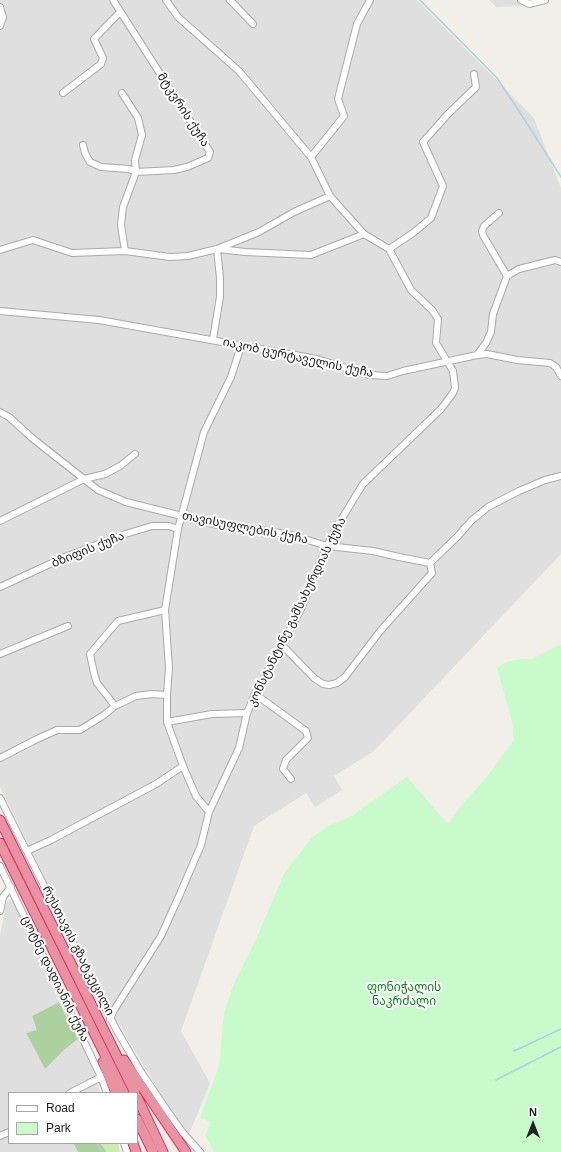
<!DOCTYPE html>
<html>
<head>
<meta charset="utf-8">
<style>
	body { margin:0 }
	#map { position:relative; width:561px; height:1152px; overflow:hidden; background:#f2efe9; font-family:Helvetica,sans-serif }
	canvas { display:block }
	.legend { position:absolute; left:8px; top:1092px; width:130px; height:52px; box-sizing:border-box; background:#fff; border:1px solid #a7a7a7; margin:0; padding:5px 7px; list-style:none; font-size:12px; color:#222 }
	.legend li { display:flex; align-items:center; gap:8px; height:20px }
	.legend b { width:20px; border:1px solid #a7a7a7 }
	.north { position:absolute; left:513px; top:1104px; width:40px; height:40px; -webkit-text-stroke:3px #fff; paint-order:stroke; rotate:0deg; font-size:11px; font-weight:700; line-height:16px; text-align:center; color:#222 }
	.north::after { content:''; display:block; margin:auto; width:14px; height:18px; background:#222; clip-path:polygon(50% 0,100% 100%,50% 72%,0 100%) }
</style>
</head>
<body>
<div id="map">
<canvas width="561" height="1152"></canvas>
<ul class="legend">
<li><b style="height:5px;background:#fff"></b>Road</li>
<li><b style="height:11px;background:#c8facc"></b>Park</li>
</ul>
<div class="north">N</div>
</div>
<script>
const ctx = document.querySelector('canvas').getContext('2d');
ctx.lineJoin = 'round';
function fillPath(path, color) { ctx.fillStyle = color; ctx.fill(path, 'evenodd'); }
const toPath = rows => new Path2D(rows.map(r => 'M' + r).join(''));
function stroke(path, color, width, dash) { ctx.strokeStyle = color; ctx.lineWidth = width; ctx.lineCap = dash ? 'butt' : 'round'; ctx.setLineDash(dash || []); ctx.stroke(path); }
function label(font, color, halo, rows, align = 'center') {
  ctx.font = font + ' Helvetica,"Noto Sans Georgian",sans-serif'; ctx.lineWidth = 4; ctx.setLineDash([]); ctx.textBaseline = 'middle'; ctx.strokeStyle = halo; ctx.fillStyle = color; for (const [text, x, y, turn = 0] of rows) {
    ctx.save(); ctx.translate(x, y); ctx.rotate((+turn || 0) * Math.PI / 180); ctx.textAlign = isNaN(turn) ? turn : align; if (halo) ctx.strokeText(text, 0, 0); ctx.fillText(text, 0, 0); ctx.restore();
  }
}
const residential = toPath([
	[0,0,417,0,534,118,561,188,561,554,374,751,334,776,342,790,315,807,306,793,254,826,181,1031,210,1083,189,1134,166,1103,109,1008,0,787],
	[489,0,549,0,526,6,496,7],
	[10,899,13,899,59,1002,32,1016,38,1030,26,1033,45,1069,64,1050,78,1039,90,1059,96,1077,67,1093,9,1093,9,1129,0,1134,0,936,6,904],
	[96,1082,101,1093,74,1093],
	[9,1132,9,1143,73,1143,78,1152,0,1152,0,1137]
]);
const grass = toPath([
	[100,1143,118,1143,120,1152,107,1152]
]);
const forest = toPath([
	[59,1002,78,1039,64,1050,45,1069,26,1033,37,1030,32,1016],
	[73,1143,100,1143,107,1152,78,1152]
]);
const park = toPath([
	[561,644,561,1152,214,1152,205,1136,211,1122,200,1118,219,1066,224,1013,234,983,258,935,284,874,312,837,326,827,350,817,407,777,448,824,463,804,485,779,514,740,512,721,497,668,506,662,521,659,532,659]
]);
const stream = toPath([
	[420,0,497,78,519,111,561,177],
	[514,1051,561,1029],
	[496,1080,561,1047],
	[97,1143,102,1152]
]);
const minor = toPath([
	[230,0,253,24],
	[521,0,529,4,545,0],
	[0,7,3,17,0,26],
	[63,93,101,64,103,58,94,39,120,12],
	[122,93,138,118,142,135,135,160,136,172,123,207,121,225,125,251],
	[83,145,85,153,90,162,101,167,129,169,136,172,174,170,187,167,208,158,210,152,113,0],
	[311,157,344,116,338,99,342,83,357,24,370,0],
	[499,213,484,226,482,231,483,235,507,276],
	[219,249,245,252,311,255,364,234],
	[389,249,413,233,431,218,443,186,423,142,448,114,476,87,474,74],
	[0,250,33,240,72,253,125,251,170,257,188,256,217,249,259,232,294,212,330,196],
	[0,311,99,320,317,359,369,375,387,376,403,371,477,355,487,354,517,360,550,363,556,367,561,376],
	[213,339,220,297,220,278,217,249],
	[477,355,486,343,491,332,493,314,507,276,519,269,555,260,561,262],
	[0,412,9,417,32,438,98,490,126,502,218,525,274,532,295,536,327,546,373,551,399,557,430,563],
	[0,521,84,479,105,474,120,466,135,454],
	[430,563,457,537,471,521,488,507,519,491,545,480,561,476],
	[0,587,65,557,122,535,152,526,169,526,178,529],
	[282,645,314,678,323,684,329,685,337,683,345,677,381,630,432,573,430,563],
	[0,654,68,626],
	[255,694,306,731,308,738,286,760,283,769,291,779],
	[115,706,97,683,94,673,90,654,118,621,165,610],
	[167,722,212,714,247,713],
	[0,758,35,740,57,730,80,730,104,715,115,706,136,696,152,694,167,695],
	[0,798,116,1029,141,1072,166,1109,183,1133,200,1152],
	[209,812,196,796,183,766,167,722,167,695,169,668,165,610,178,529,204,432,231,377,241,346],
	[27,851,51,840,156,784,183,766],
	[0,866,101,1077,107,1093],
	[0,911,3,897,11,887],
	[110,1019,114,1010,161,936,180,894,201,845,209,812,239,748,247,713,255,694,301,609,327,546,336,528,363,484,441,409,453,393,455,388,453,371,436,343,438,319,432,310,411,290,389,249,364,234,330,196,311,157,239,71,178,17,166,0],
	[70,1093,101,1077],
	[0,1136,9,1132],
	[124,1143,127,1152]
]);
const highway = toPath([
	[0,820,135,1093],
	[0,843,124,1093],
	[124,1060,186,1152],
	[103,1062,116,1093],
	[137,1097,163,1152],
	[137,1119,153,1152],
	[133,1143,136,1152]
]);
const streetNames = [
	["მტკვრის ქუჩა",183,110,57],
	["იაკობ ცურტაველის ქუჩა",298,358,12],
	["თავისუფლების ქუჩა",245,528,11],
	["ბზიფის ქუჩა",88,550,-22],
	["კონსტანტინე გამსახურდიას ქუჩა",297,612,-64],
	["რუსთავის გზატკეცილი",78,951,63],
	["ცოტნე დადიანის ქუჩა",55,979,64]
];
const parkNames = [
	["ფონიჭალის",404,988],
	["ნაკრძალი",404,1002]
];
fillPath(residential, '#e0dfdf');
fillPath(grass, '#cdebb0');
fillPath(forest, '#add19e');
fillPath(park, '#c8facc');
stroke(stream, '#aad3df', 1.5);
stroke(minor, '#a9a9a9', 8);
stroke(highway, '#dc2a67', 11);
stroke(minor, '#fff', 6);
stroke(highway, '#e892a2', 9);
label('12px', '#222', '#fff', streetNames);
label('12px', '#0c8416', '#fff', parkNames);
</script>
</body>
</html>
